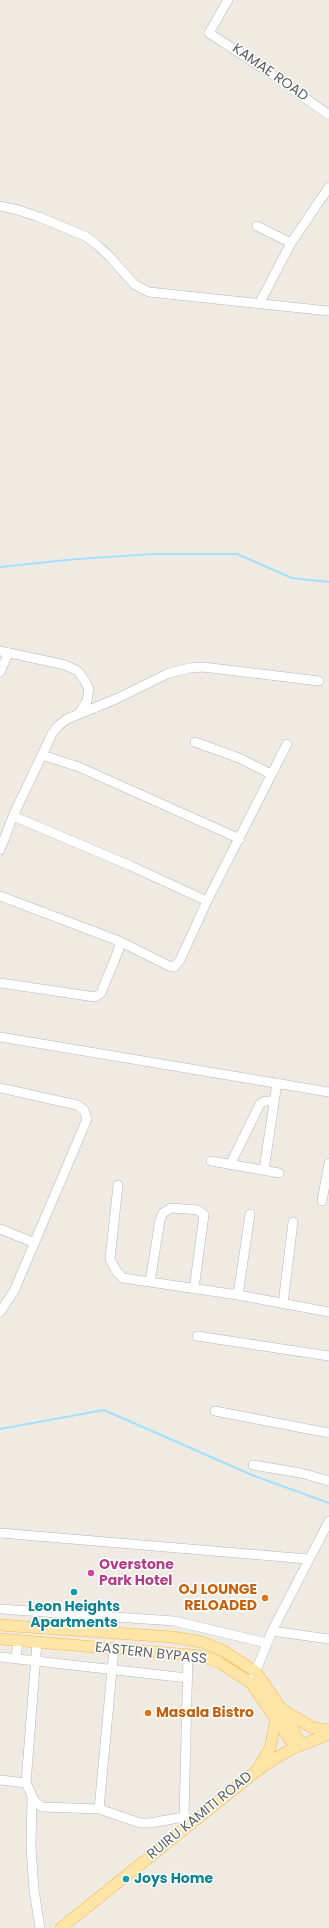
<!DOCTYPE html>
<html>
<head>
<meta charset="utf-8">
<style>
	body { margin:0 }
	canvas { display:block; background:#efebe3 }
</style>
</head>
<body>
<canvas width="329" height="1928"></canvas>
<script>
const ctx = document.querySelector('canvas').getContext('2d');
ctx.lineJoin = 'round';
const toPath = rows => new Path2D(rows.map(r => 'M' + r).join(''));
function stroke(path, color, width, dash) { ctx.strokeStyle = color; ctx.lineWidth = width; ctx.lineCap = dash ? 'butt' : 'round'; ctx.setLineDash(dash || []); ctx.stroke(path); }
function label(font, color, halo, rows, align = 'center') {
  ctx.font = font + ' Poppins,sans-serif'; ctx.lineWidth = 3; ctx.setLineDash([]); ctx.textBaseline = 'middle'; ctx.strokeStyle = halo; ctx.fillStyle = color; for (const [text, x, y, turn = 0] of rows) {
    ctx.save(); ctx.translate(x, y); ctx.rotate((+turn || 0) * Math.PI / 180); ctx.textAlign = isNaN(turn) ? turn : align; if (halo) ctx.strokeText(text, 0, 0); ctx.fillText(text, 0, 0); ctx.restore();
  }
}
const stream = toPath([
	[0,567,77,559,153,554,237,554,292,578,329,582],
	[0,1429,104,1410,252,1475,329,1503]
]);
const minor = toPath([
	[228,0,209,33,273,75,329,115],
	[0,206,18,210,39,217,85,236,96,244,109,256,135,285,149,292,329,311],
	[257,226,291,243],
	[259,304,291,243,329,187],
	[0,651,65,665,78,671,85,681,89,689,87,701,80,712],
	[0,672,8,654],
	[195,742,239,758,271,774],
	[42,755,79,767,240,839],
	[13,816,131,866,207,901],
	[0,850,13,816,52,734,58,726,67,719,116,699,169,673,190,668,203,667,319,681],
	[0,896,119,941,169,966,174,967,180,960,207,901,287,744],
	[0,983,95,997,101,993,119,949,119,941],
	[0,1037,329,1092],
	[0,1088,77,1105,84,1110,87,1119,14,1291,0,1312],
	[211,1161,279,1173],
	[230,1165,260,1104,265,1101,274,1101],
	[264,1170,277,1083],
	[118,1185,110,1259,117,1272,123,1278,238,1295,329,1312],
	[322,1201,329,1163],
	[0,1229,35,1243],
	[150,1282,160,1220,163,1213,171,1208,198,1210,204,1215,194,1289],
	[238,1295,250,1214],
	[283,1304,293,1222],
	[197,1336,329,1356],
	[215,1411,329,1433],
	[253,1465,301,1473,329,1481],
	[0,1533,308,1559],
	[0,1609,174,1621,267,1643],
	[272,1631,329,1639],
	[0,1657,187,1678],
	[16,1658,18,1641],
	[251,1683,272,1631,329,1521],
	[0,1780,26,1783,35,1802,42,1807,99,1809,140,1823,150,1823,184,1817,195,1820],
	[26,1783,37,1642],
	[32,1797,31,1847,34,1890,40,1928],
	[99,1809,114,1649],
	[184,1817,188,1655]
]);
const major = toPath([
	[0,1625,172,1637,202,1642,224,1651,256,1672,289,1720,297,1738,298,1746],
	[0,1639,202,1656,220,1663,251,1683,291,1741,298,1746],
	[285,1711,313,1728,329,1730],
	[258,1768,270,1748,276,1719],
	[61,1928,254,1773,274,1759,294,1748,329,1734]
]);
const markers = [
	[91,1573,4,"#d1479c"],
	[74,1592,4,"#0f9aa8"],
	[265,1598,4,"#e8710a"],
	[148,1713,4,"#e8710a"],
	[126,1879,4,"#0f9aa8"]
];
const streetNames = [
	["KAMAE ROAD",270,73,35],
	["EASTERN BYPASS",151,1654,6],
	["RUIRU KAMITI ROAD",200,1816,-39]
];
const hotelNames = [
	["Overstone",99,1565],
	["Park Hotel",99,1581]
];
const foodNames = [
	["OJ LOUNGE",257,1590],
	["RELOADED",257,1606],
	["Masala Bistro",156,1713,"left"]
];
const cultureNames = [
	["Leon Heights",74,1607],
	["Apartments",74,1623],
	["Joys Home",134,1879,"left"]
];
stroke(stream, '#a3e2ff', 2);
stroke(minor, '#b4b7bb', 10);
stroke(major, '#fcb64f', 12);
stroke(minor, '#fff', 9);
stroke(major, '#ffe6a8', 11);
for (const [x, y, r, color] of markers) { const dot = new Path2D(); dot.arc(x, y, r, 0, 2 * Math.PI); ctx.fillStyle = color; ctx.fill(dot); stroke(dot, '#fff', 1.5); }
label('14px', '#5b6165', '#fff', streetNames);
label('bold 14px', '#b23c85', '#fff', hotelNames, 'left');
label('bold 14px', '#c56008', '#fff', foodNames, 'right');
label('bold 14px', '#0d838f', '#fff', cultureNames);
</script>
</body>
</html>
